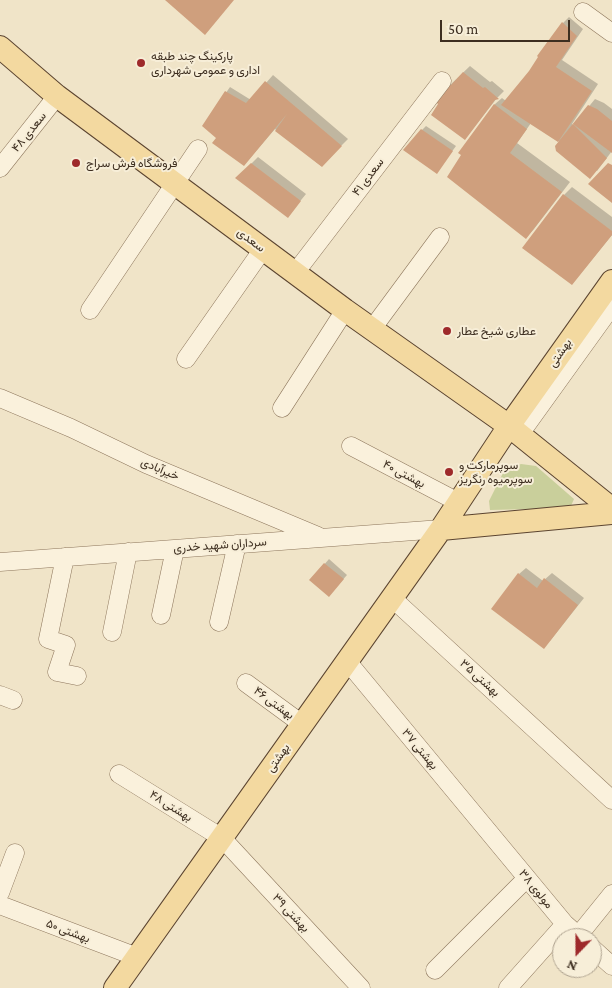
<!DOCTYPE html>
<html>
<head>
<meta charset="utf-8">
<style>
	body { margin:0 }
	#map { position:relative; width:612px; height:988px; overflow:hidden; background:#f0e4c8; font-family:"Crimson Pro",serif }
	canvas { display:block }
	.north { position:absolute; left:552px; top:928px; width:50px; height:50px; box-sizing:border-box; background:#f7eed8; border:1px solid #ada18e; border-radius:50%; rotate:202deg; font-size:14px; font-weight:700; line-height:20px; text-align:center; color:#3d2e20 }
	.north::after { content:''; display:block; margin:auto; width:18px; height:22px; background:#9e2a2b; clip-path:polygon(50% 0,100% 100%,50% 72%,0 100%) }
	.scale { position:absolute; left:440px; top:20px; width:130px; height:22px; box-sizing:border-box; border:2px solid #3d2e20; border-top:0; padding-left:6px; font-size:15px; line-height:18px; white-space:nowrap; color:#3d2e20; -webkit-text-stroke:4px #f7eed8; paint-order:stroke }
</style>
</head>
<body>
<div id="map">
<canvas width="612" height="988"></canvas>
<div class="north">N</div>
<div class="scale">50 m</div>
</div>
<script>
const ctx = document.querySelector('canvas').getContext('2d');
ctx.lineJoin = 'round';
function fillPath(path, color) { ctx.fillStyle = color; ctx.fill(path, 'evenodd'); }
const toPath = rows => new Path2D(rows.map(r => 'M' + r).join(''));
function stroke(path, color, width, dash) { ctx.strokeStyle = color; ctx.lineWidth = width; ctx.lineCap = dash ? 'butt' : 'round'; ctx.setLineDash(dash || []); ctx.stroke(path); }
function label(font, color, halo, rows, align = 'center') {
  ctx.font = font + ' "Crimson Pro",Vazirmatn,serif'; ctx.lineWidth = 4; ctx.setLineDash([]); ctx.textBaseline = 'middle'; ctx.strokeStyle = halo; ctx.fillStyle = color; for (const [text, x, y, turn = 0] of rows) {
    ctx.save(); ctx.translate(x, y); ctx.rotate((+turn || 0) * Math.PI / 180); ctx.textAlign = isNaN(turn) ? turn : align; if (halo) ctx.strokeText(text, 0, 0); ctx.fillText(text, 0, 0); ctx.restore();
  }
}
const green = toPath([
	[521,464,536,466,574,499,570,508,490,510,489,501,504,471]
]);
const shadow = toPath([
	[569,17,583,29,562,60,598,84,572,124,573,126,595,99,604,103,612,109,612,151,597,171,560,142,531,123,517,143,570,182,534,229,526,238,463,155,460,153,495,104,502,98,506,101,530,72,563,23],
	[470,66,490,82,492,81,504,91,497,98,465,139,449,86],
	[273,75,348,139,321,166,275,129,250,158,222,133,203,126,230,87,251,100],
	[426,126,456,146,437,172,422,130],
	[258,157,306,194,288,216,237,178],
	[572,187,612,217,612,235,572,284,564,195],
	[329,559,347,575,333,591,311,580],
	[526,568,543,581,552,573,584,598,550,641,519,574]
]);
const building = toPath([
	[165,0,234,0,205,35],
	[562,22,577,36,556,67,592,91,558,142,501,105,529,71,538,57,537,56],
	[463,72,483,88,485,87,499,99,495,100,465,140,431,115,438,104,436,102,448,85,451,85],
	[265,81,342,146,322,167,275,131,287,114,244,166,212,143,216,138,202,126,225,91,246,103],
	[494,104,527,129,510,153,562,192,526,239,447,177,461,155,458,153],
	[588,105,597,109,612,121,612,153,573,124,607,158,590,179,556,151,555,146],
	[421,129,453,151,437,174,403,150],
	[251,163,301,201,288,218,235,178],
	[608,163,612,165,612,203,588,184],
	[563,194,612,231,612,235,572,285,522,248],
	[324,563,344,579,329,597,309,580],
	[518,573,537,588,544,578,578,605,544,649,491,609]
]);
const minor = toPath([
	[583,12,612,33],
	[0,168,57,96],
	[295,273,442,81],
	[90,310,198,149],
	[372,329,440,237],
	[186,359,263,249],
	[0,398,71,428,146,464,318,536],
	[282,408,345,310],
	[520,434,612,306],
	[351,446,458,502],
	[65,557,48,639,66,645,57,672,77,676],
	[0,562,441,529],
	[392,598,612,800],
	[161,615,175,549],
	[219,622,237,544],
	[112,632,128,552],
	[347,661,565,924,581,938],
	[246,683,302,724],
	[0,695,13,700],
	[119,774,222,838,361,988],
	[0,893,15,853],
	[0,905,137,957],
	[578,936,612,894],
	[592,948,612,966],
	[435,970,527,878],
	[508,988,565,924]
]);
const major = toPath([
	[0,47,57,96,174,183,345,310,509,426,612,281],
	[612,509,509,426,441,529,612,513],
	[115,988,441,529]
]);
const markers = [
	[141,63,5,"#9e2a2b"],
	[76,163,5,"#9e2a2b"],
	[447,331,5,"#9e2a2b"],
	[449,472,5,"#9e2a2b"]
];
const poiNames = [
	["پارکینگ چند طبقه",151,56],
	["اداری و عمومی شهرداری",151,70],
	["فروشگاه فرش سراج",86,163],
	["عطاری شیخ عطار",457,331],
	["سوپرمارکت و",459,465],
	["سوپرمیوه رنگریز",459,479]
];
const streetNames = [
	["سعدی ۴۸",29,132,-51],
	["سعدی ۴۱",368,177,-53],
	["سعدی",251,240,37],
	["بهشتی",560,353,-55],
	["خیرآبادی",160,469,23],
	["بهشتی ۴۰",404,474,28],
	["سرداران شهید خدری",220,545,-4],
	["بهشتی ۳۵",480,678,42],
	["بهشتی ۴۶",274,703,36],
	["بهشتی ۳۷",420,749,50],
	["بهشتی",278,758,-55],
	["بهشتی ۴۸",171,806,32],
	["مولوی ۳۸",536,889,51],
	["بهشتی ۳۹",291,913,47],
	["بهشتی ۵۰",68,931,21]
];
fillPath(green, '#c9cf9b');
fillPath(shadow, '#0003');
fillPath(building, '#cf9f7d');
stroke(minor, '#8d765c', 19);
stroke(major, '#5b4430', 24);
stroke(minor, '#faf1dc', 18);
stroke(major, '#f3d9a0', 22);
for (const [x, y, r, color] of markers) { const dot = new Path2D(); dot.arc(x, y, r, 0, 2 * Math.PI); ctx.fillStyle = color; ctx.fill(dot); stroke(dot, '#f7eed8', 2); }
label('12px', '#3d2e20', '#f7eed8', poiNames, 'left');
label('12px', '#3d2e20', '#f7eed8', streetNames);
</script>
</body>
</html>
